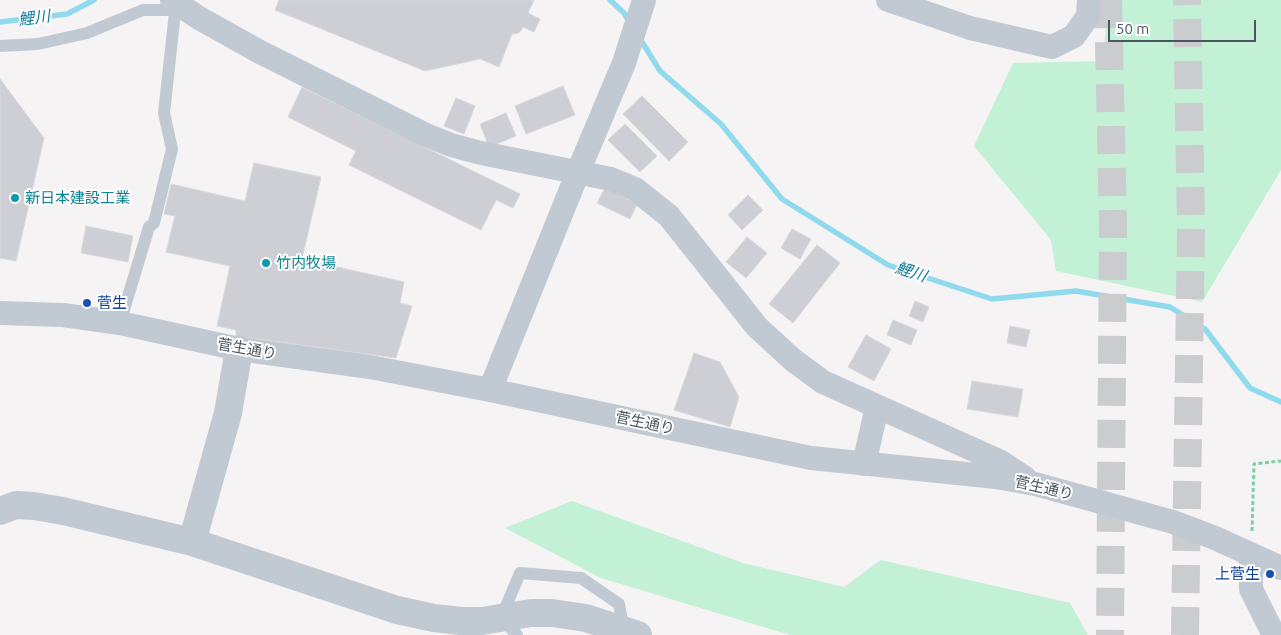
<!DOCTYPE html>
<html>
<head>
<meta charset="utf-8">
<style>
	body { margin:0 }
	#map { position:relative; width:1281px; height:635px; overflow:hidden; background:#f5f3f3; font-family:Ubuntu,sans-serif }
	canvas { display:block }
	.scale { position:absolute; left:1108px; top:20px; width:148px; height:22px; box-sizing:border-box; border:2px solid #4a5661; border-top:0; padding-left:6px; font-size:15px; line-height:18px; white-space:nowrap; color:#4a5661; -webkit-text-stroke:4px #fff; paint-order:stroke }
</style>
</head>
<body>
<div id="map">
<canvas width="1281" height="635"></canvas>
<div class="scale">50 m</div>
</div>
<script>
const ctx = document.querySelector('canvas').getContext('2d');
ctx.lineJoin = 'round';
function fillPath(path, color) { ctx.fillStyle = color; ctx.fill(path, 'evenodd'); }
const toPath = rows => new Path2D(rows.map(r => 'M' + r).join(''));
function stroke(path, color, width, dash) { ctx.strokeStyle = color; ctx.lineWidth = width; ctx.lineCap = dash ? 'butt' : 'round'; ctx.setLineDash(dash || []); ctx.stroke(path); }
function label(font, color, halo, rows, align = 'center') {
  ctx.font = font + ' Ubuntu,"Noto Sans JP",sans-serif'; ctx.lineWidth = 4; ctx.setLineDash([]); ctx.textBaseline = 'middle'; ctx.strokeStyle = halo; ctx.fillStyle = color; for (const [text, x, y, turn = 0] of rows) {
    ctx.save(); ctx.translate(x, y); ctx.rotate((+turn || 0) * Math.PI / 180); ctx.textAlign = isNaN(turn) ? turn : align; if (halo) ctx.strokeText(text, 0, 0); ctx.fillText(text, 0, 0); ctx.restore();
  }
}
const green = toPath([
	[1108,0,1281,0,1281,170,1202,302,1056,271,1051,240,974,146,1013,63,1103,61],
	[572,501,743,563,844,587,881,560,1070,603,1088,635,790,635,601,578,505,528]
]);
const stream = toPath([
	[610,0,624,13,630,23],
	[0,22,67,14,94,0],
	[639,37,660,71,721,124,782,199,888,265,992,299,1076,291,1170,307,1205,329,1250,388,1281,402]
]);
const building = toPath([
	[279,0,534,0,528,13,540,19,534,32,523,27,519,33,512,34,499,67,480,59,425,71,275,10,279,0],
	[0,79,44,138,16,261,0,258,0,79],
	[563,86,575,115,526,134,515,106,563,86],
	[302,87,520,194,513,208,496,200,481,230,349,165,356,151,288,117,302,87],
	[642,96,688,142,669,161,623,114,642,96],
	[456,98,475,106,464,134,444,126,456,98],
	[506,113,516,136,489,147,480,124,506,113],
	[625,124,657,156,640,172,608,140,625,124],
	[254,163,321,177,302,259,404,282,400,303,412,306,396,358,236,336,236,330,217,326,230,266,166,252,175,216,164,214,171,184,245,201,254,163],
	[605,188,637,204,630,219,597,203,605,188],
	[748,195,763,210,742,230,728,215,748,195],
	[86,226,133,236,128,262,81,253,86,226],
	[792,229,811,239,800,259,781,248,792,229],
	[747,237,767,253,746,278,726,262,747,237],
	[817,245,840,263,793,323,769,304,817,245],
	[915,301,929,307,923,322,909,316,915,301],
	[893,320,917,330,911,345,887,335,893,320],
	[1010,326,1030,330,1026,347,1007,343,1010,326],
	[866,335,891,349,874,381,848,367,866,335],
	[694,353,720,362,739,397,730,427,674,410,694,353],
	[972,381,1023,389,1018,417,967,409,972,381]
]);
const motorwayTunnel = toPath([
	[1108,0,1113,224,1110,635],
	[1185,635,1191,228,1187,0]
]);
const path = toPath([
	[1252,531,1254,464,1281,461]
]);
const service = toPath([
	[0,46,38,44,87,33,143,10,174,10],
	[120,323,149,227,154,223,172,149,164,113,176,3],
	[517,635,501,618,520,573,581,578,619,604,624,631]
]);
const minor = toPath([
	[172,0,199,18,260,52,424,134,451,145,481,153,611,179,635,189,669,216,757,327,793,360,823,382,1001,462,1025,478],
	[888,0,970,28,1052,47,1074,36,1088,16,1089,0],
	[0,313,63,315,120,323,239,349,370,367,490,390,811,458,996,477,1035,484,1173,522,1215,538,1281,568],
	[490,390,578,172,624,63,644,0],
	[864,464,877,407],
	[1251,554,1251,589,1274,635]
]);
const tertiary = toPath([
	[0,511,16,505,34,506,63,511,192,542,397,610,434,618,461,621,482,621,531,613,552,613,586,618,638,635],
	[192,542,228,413,239,349]
]);
const markers = [
	[15,198,5,"#0f9aa8"],
	[266,263,5,"#0f9aa8"],
	[87,303,5,"#1a4fb4"],
	[1270,574,5,"#1a4fb4"]
];
const cultureNames = [
	["新日本建設工業",25,198],
	["竹内牧場",276,263]
];
const transitNames = [
	["菅生",97,303],
	["上菅生",1260,574,"right"]
];
const streetNames = [
	["菅生通り",247,349,10],
	["菅生通り",645,423,12],
	["菅生通り",1044,488,13]
];
const waterNames = [
	["鯉川",34,18,-7],
	["鯉川",911,272,18]
];
fillPath(green, '#c3f1d5');
stroke(stream, '#90daee', 5.5);
fillPath(building, '#cdcfd5');
stroke(building, '#d7d9de', 1);
stroke(motorwayTunnel, '#caccce', 28, [28, 14]);
stroke(path, '#7ad0a6', 3, [4, 2.5]);
stroke(service, '#c1cad2', 12);
stroke(minor, '#c1cad2', 24);
stroke(tertiary, '#c1cad2', 28);
for (const [x, y, r, color] of markers) { const dot = new Path2D(); dot.arc(x, y, r, 0, 2 * Math.PI); ctx.fillStyle = color; ctx.fill(dot); stroke(dot, '#fff', 2); }
label('15px', '#0d838f', '#fff', cultureNames, 'left');
label('15px', '#164399', '#fff', transitNames, 'left');
label('15px', '#4a5661', '#fff', streetNames);
label('italic 16px', '#0c7c9b', '#fff', waterNames);
</script>
</body>
</html>
